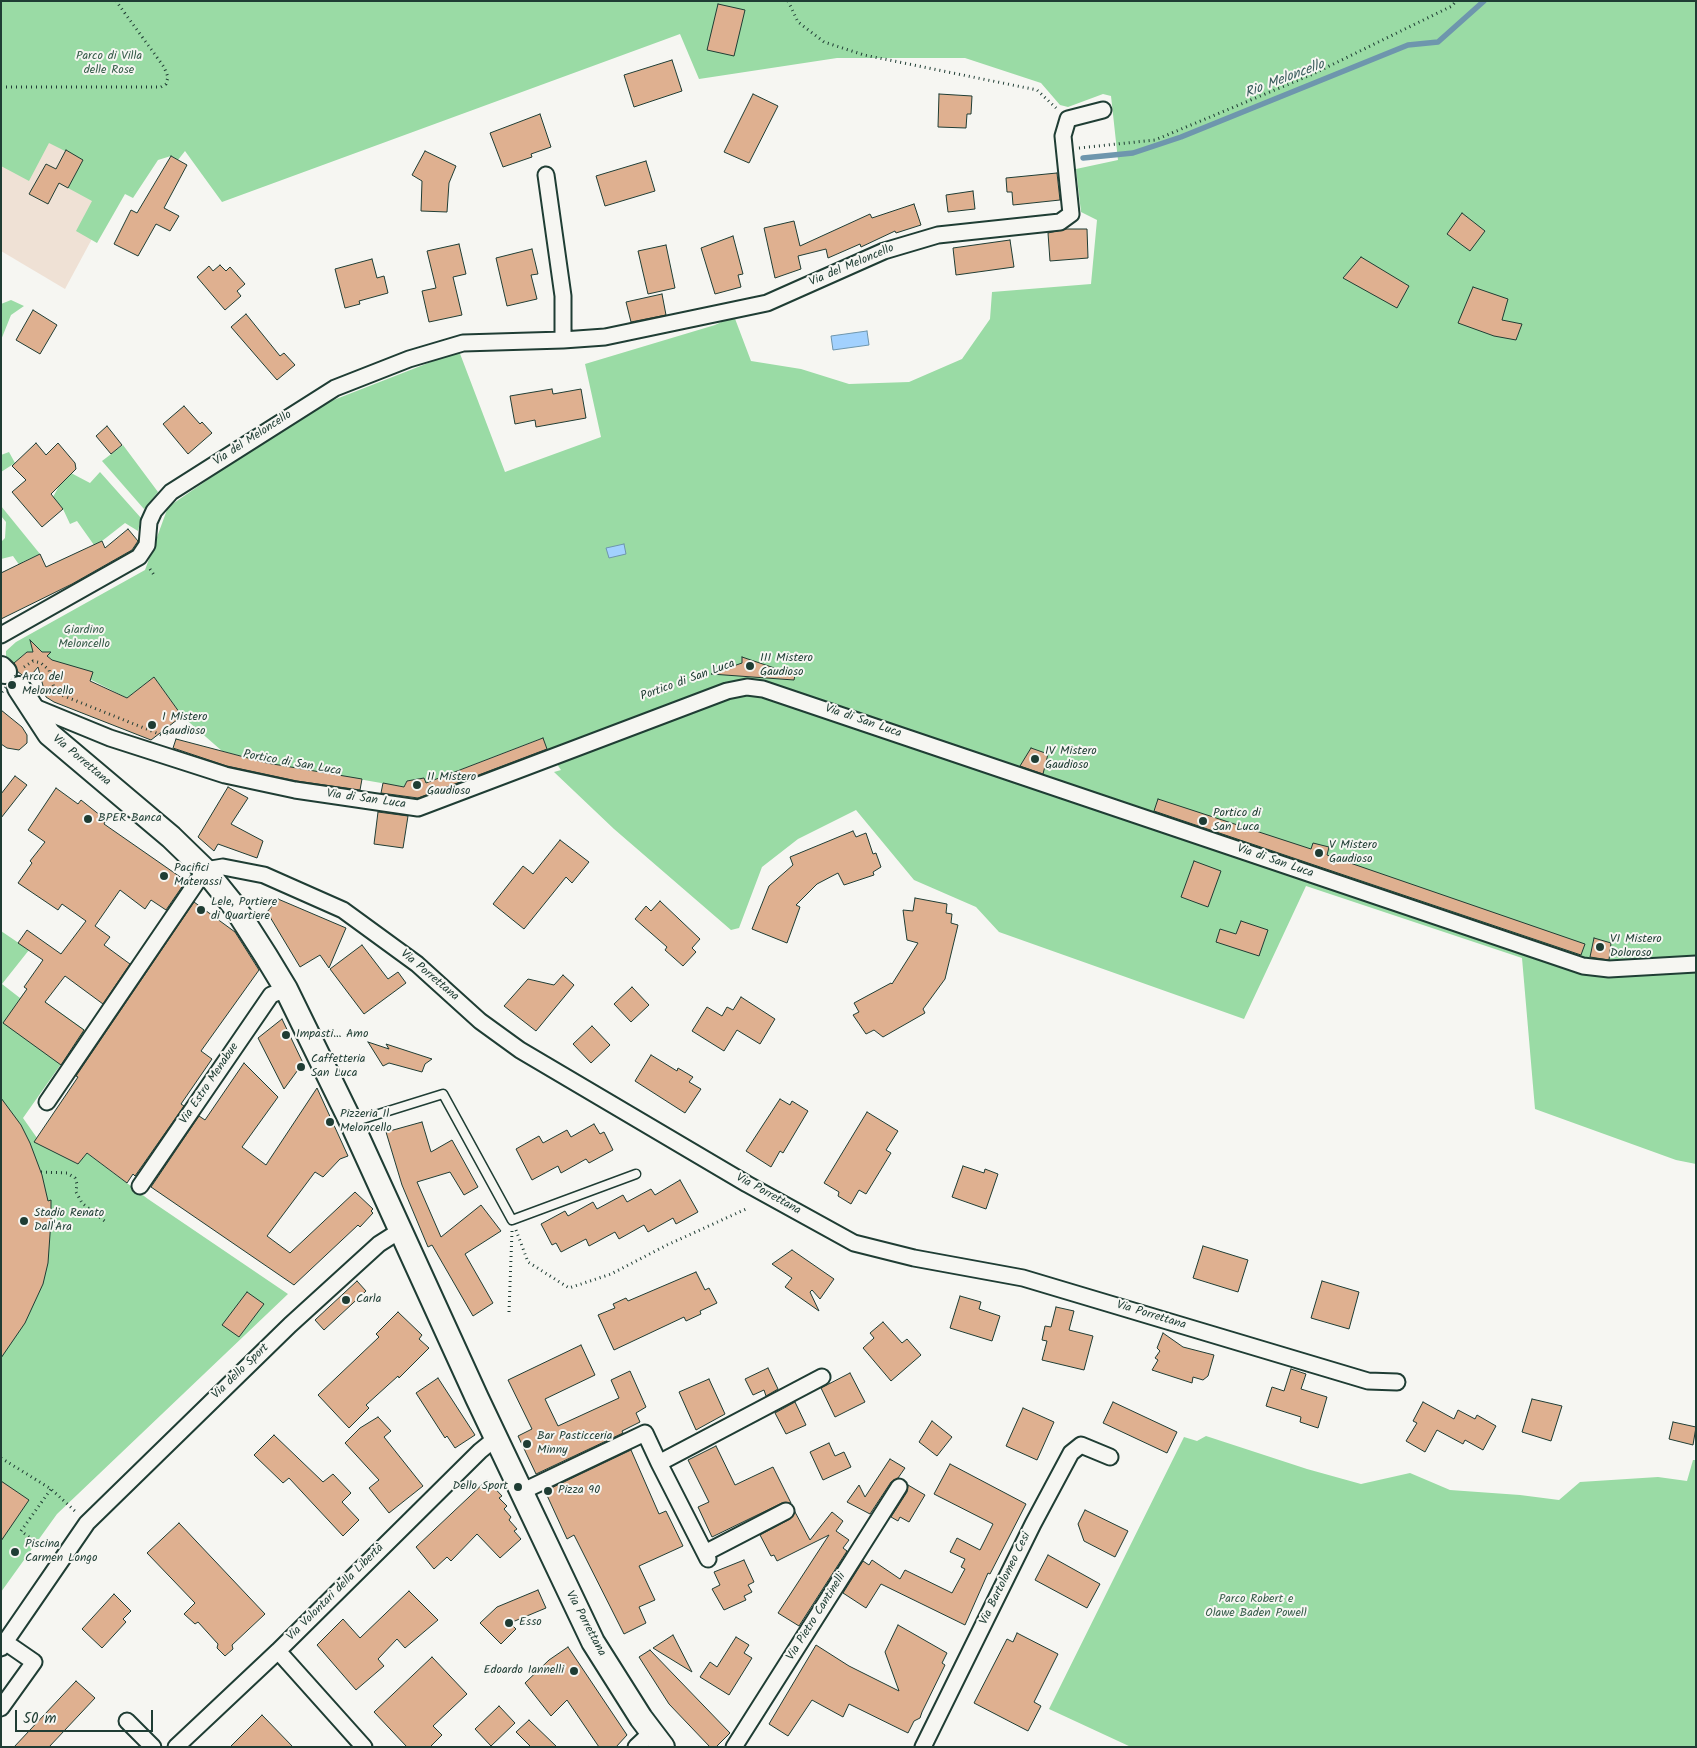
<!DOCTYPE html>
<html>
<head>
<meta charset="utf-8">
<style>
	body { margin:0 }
	#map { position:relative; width:1697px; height:1748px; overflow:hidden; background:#f6f6f2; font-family:Kalam,sans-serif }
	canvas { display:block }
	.frame { position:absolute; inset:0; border:2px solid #1f3d34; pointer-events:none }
	.scale { position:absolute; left:15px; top:1710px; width:138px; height:22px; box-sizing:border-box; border:2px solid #1f3d34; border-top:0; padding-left:6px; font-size:15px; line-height:18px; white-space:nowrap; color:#1f3d34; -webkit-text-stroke:4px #f6f6f2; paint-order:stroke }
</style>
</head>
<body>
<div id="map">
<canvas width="1697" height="1748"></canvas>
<div class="frame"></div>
<div class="scale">50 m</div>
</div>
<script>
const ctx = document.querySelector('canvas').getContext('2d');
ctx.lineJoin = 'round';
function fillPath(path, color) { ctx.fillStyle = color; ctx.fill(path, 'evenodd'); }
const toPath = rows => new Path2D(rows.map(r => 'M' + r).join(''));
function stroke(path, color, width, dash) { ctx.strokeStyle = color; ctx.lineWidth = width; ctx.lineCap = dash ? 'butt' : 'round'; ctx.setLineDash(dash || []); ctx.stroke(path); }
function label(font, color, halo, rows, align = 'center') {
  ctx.font = font + ' Kalam,sans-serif'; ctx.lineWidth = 4; ctx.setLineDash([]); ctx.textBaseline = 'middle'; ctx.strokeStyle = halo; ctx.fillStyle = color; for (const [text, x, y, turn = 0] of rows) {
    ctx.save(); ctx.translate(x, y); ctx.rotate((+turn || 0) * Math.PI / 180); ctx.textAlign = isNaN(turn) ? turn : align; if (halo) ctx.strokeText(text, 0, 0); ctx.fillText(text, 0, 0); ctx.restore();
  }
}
const built = toPath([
	[14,111,128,172,65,289,1,251,1,132]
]);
const green = toPath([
	[1,1,1696,1,1696,1164,1676,1160,1535,1109,1522,958,1306,886,1244,1019,999,932,976,907,914,880,856,810,798,839,762,867,739,928,731,930,614,829,554,772,561,770,540,739,426,783,424,778,407,781,404,787,267,763,222,751,182,716,154,677,127,698,52,660,42,652,27,652,12,665,6,656,6,651,16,642,145,570,168,507,232,463,331,401,459,351,505,472,601,437,585,364,715,325,734,316,751,361,801,369,849,384,909,382,962,359,990,319,992,292,1091,284,1097,220,1081,212,1076,169,1118,160,1111,96,1103,94,1068,107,1060,105,1041,83,965,58,837,58,699,79,680,34,222,202,185,151,178,160,171,156,158,160,133,198,125,194,97,243,76,231,92,201,68,188,83,160,49,143,29,181,1,166],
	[11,300,24,306,11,315,1,340,1,304],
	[123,445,158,492,144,509,102,461],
	[9,452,15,463,1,472,1,455],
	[100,472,141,518,138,531,125,523,102,541,94,545,77,521,70,524,63,509,53,497,59,486,71,473,90,483],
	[1,506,40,554,23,562,20,566,13,556,1,559,1,542,5,538,6,522,1,516],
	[1,931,29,950,2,984,20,998,27,989,85,1030,23,1118,37,1138,77,1164,87,1153,148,1199,288,1294,57,1514,1,1592],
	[1206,1436,1307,1469,1361,1484,1410,1473,1450,1490,1520,1495,1559,1500,1580,1482,1658,1477,1687,1481,1693,1460,1696,1460,1696,1747,1131,1747,1049,1709,1184,1437,1197,1441]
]);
const water = toPath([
	[867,331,869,345,833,350,831,336,867,331],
	[624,544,626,554,609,558,606,548,624,544]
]);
const stream = toPath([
	[1083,158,1133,153,1181,137,1408,45,1438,42,1484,1]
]);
const building = toPath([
	[718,4,745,10,734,56,707,50,718,4],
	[672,60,682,91,634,107,624,75,672,60],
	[753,94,778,106,749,163,724,152,753,94],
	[939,94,972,96,971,114,967,114,966,128,938,127,939,94],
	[540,114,551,147,531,154,532,157,503,167,490,133,540,114],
	[66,150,83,160,68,188,59,183,48,204,29,194,46,164,56,169,66,150],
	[425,151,456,166,449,183,447,212,421,211,422,181,412,175,425,151],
	[171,156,187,165,164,208,179,216,170,231,156,224,138,256,114,244,131,210,137,213,171,156],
	[646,161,655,191,605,206,596,176,646,161],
	[1057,173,1060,200,1013,205,1012,192,1007,192,1006,178,1057,173],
	[973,191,975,209,948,212,946,195,973,191],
	[914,204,921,225,896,233,895,231,861,247,860,244,828,258,826,249,798,256,801,269,775,278,764,228,794,221,800,246,870,214,872,218,914,204],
	[1462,213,1485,231,1470,251,1447,234,1462,213],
	[1066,229,1087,229,1088,258,1050,261,1048,233,1066,229],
	[733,236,743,274,738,275,741,287,715,294,701,248,733,236],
	[1010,240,1014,267,956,275,953,248,1010,240],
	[459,244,466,274,453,277,462,315,429,322,422,291,436,288,427,251,459,244],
	[666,245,675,288,648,294,638,251,666,245],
	[532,249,538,274,531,275,537,299,507,306,496,258,532,249],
	[1361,257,1409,286,1397,308,1343,278,1361,257],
	[372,259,377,278,384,276,388,293,359,301,360,304,345,308,335,269,372,259],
	[220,265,226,271,230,267,245,284,237,291,241,296,225,310,197,277,209,266,213,271,220,265],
	[1473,287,1508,299,1502,320,1522,324,1516,340,1494,336,1458,323,1473,287],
	[662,294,666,315,631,322,626,302,662,294],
	[33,310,57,325,40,354,16,340,33,310],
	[246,314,280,356,284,353,295,365,277,380,231,327,246,314],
	[552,389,553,394,581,389,586,418,536,427,535,420,515,424,510,396,552,389],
	[184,406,200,424,202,422,212,433,188,454,163,424,184,406],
	[107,426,122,445,111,454,96,436,107,426],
	[36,443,46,455,58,443,75,463,76,469,51,494,63,509,42,527,12,492,26,480,12,466,36,443],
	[128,529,138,541,132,550,72,584,1,619,1,573,40,554,46,567,102,541,105,548,128,529],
	[30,640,42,652,51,652,47,656,52,660,93,672,90,681,127,698,154,677,182,716,151,740,54,702,46,697,38,667,28,679,18,672,14,663,27,652,33,652,30,640],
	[742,657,795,675,794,680,711,674,742,663,742,657],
	[1,710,22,727,27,735,27,743,19,750,7,748,1,744,1,710],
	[543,738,547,749,418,798,381,793,383,783,404,787,407,781,424,778,426,783,543,738],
	[176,739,267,763,362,779,360,790,297,781,227,766,173,748,176,739],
	[1031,748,1048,754,1043,774,1020,766,1031,748],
	[15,776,27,785,1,818,1,794,15,776],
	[228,787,248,798,231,824,263,841,257,858,218,844,214,851,198,837,228,787],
	[56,788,78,804,81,800,106,820,104,824,186,881,166,910,151,900,145,909,120,890,95,926,110,937,104,945,130,964,103,1004,65,976,45,1002,84,1030,61,1065,3,1023,27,989,24,987,43,960,18,943,27,930,61,954,86,921,62,904,58,910,18,883,32,863,30,861,45,842,28,830,56,788],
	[1158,799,1311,849,1313,843,1329,847,1327,855,1585,944,1581,955,1154,811,1158,799],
	[378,812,408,816,403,848,374,844,378,812],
	[853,831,856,837,866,833,873,854,876,853,881,867,873,872,874,875,844,885,838,873,817,884,796,905,800,907,787,943,752,929,769,886,793,865,790,857,853,831],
	[560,840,589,862,572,883,566,877,524,929,493,904,523,866,533,874,560,840],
	[1194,861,1221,871,1208,907,1181,897,1194,861],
	[915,898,947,904,946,913,952,914,951,923,958,925,945,979,923,1009,925,1013,883,1037,874,1030,866,1034,853,1015,859,1012,854,1003,891,983,892,984,918,943,907,940,903,910,913,911,915,898],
	[278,899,346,928,329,968,320,955,300,967,267,912,278,899],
	[660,901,700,939,692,948,696,952,683,966,665,950,667,947,635,919,646,906,651,911,660,901],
	[194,902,235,932,259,970,201,1051,212,1059,181,1104,184,1106,135,1176,133,1174,127,1183,87,1153,78,1164,34,1142,78,1077,76,1076,194,902],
	[1241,921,1268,930,1259,956,1216,942,1220,929,1236,934,1241,921],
	[1594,938,1611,943,1609,960,1590,957,1594,938],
	[362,945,388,979,398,972,406,983,364,1014,330,969,362,945],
	[563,975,574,985,536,1031,504,1006,528,979,554,985,563,975],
	[632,987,649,1005,631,1022,614,1004,632,987],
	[741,997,775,1019,760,1044,737,1030,724,1051,692,1031,707,1007,722,1016,727,1007,733,1010,741,997],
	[282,1019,303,1063,284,1089,258,1038,282,1019],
	[592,1026,610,1045,591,1063,573,1044,592,1026],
	[368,1042,389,1049,386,1044,432,1059,425,1064,422,1072,389,1063,383,1066,368,1042],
	[651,1055,677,1071,678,1068,693,1077,689,1082,701,1089,685,1113,635,1081,651,1055],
	[244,1063,278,1097,242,1147,266,1165,317,1088,348,1156,340,1159,323,1177,315,1172,267,1236,290,1253,355,1192,373,1209,371,1211,373,1213,360,1227,358,1225,294,1285,151,1187,199,1116,205,1120,244,1063],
	[1,1098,21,1125,30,1143,42,1175,48,1201,51,1200,51,1220,48,1263,43,1284,25,1323,1,1358,1,1098],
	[780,1099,790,1105,792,1101,808,1111,783,1153,780,1151,771,1167,746,1151,780,1099],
	[867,1112,898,1131,886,1150,891,1153,866,1194,859,1190,851,1204,838,1196,839,1192,824,1183,867,1112],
	[422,1122,431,1152,452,1140,478,1187,464,1195,450,1172,417,1182,441,1237,481,1205,501,1231,465,1254,493,1303,473,1316,432,1245,428,1247,402,1185,386,1132,422,1122],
	[594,1124,600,1134,604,1132,613,1150,589,1163,586,1159,561,1173,558,1166,532,1180,516,1149,539,1136,543,1143,567,1130,571,1137,594,1124],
	[963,1166,984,1173,985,1169,998,1174,986,1209,952,1197,963,1166],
	[680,1180,698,1212,676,1224,673,1218,648,1232,644,1225,619,1239,615,1232,589,1246,586,1239,561,1252,556,1243,552,1245,541,1224,565,1211,568,1216,593,1202,597,1209,623,1195,627,1202,651,1189,655,1195,680,1180],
	[1203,1246,1248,1260,1238,1292,1193,1278,1203,1246],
	[792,1250,834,1279,820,1299,812,1290,810,1292,819,1311,785,1287,792,1278,772,1264,792,1250],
	[696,1272,705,1290,709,1288,717,1303,700,1311,701,1314,686,1321,684,1317,614,1350,598,1315,615,1308,613,1304,626,1298,628,1301,696,1272],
	[357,1281,366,1291,324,1330,315,1320,357,1281],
	[1322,1281,1359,1292,1349,1329,1311,1318,1322,1281],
	[247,1292,264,1304,239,1337,222,1325,247,1292],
	[960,1296,981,1302,979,1309,1000,1316,992,1341,950,1328,960,1296],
	[1056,1307,1074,1311,1069,1330,1093,1336,1084,1370,1042,1360,1047,1341,1042,1340,1045,1326,1051,1327,1056,1307],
	[398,1312,422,1335,419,1339,429,1348,399,1378,398,1376,366,1405,369,1408,349,1428,318,1395,379,1337,376,1334,398,1312],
	[883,1322,902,1343,907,1339,921,1355,891,1381,863,1348,874,1338,870,1333,883,1322],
	[1163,1333,1183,1347,1214,1355,1208,1376,1203,1380,1193,1377,1192,1383,1152,1370,1158,1360,1155,1358,1160,1351,1157,1348,1163,1333],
	[581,1345,595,1375,545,1399,558,1426,619,1398,611,1380,630,1371,646,1407,636,1413,640,1422,622,1431,623,1433,536,1474,518,1436,532,1429,508,1380,581,1345],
	[768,1368,778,1389,766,1396,764,1390,753,1395,745,1379,768,1368],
	[1291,1369,1306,1374,1301,1389,1327,1397,1318,1428,1300,1422,1301,1417,1266,1406,1272,1387,1284,1391,1291,1369],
	[850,1373,865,1402,835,1417,821,1388,850,1373],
	[438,1378,475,1435,455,1448,447,1436,445,1438,416,1393,438,1378],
	[709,1379,725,1414,696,1430,679,1392,709,1379],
	[1532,1399,1562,1406,1551,1441,1522,1432,1532,1399],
	[795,1402,806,1425,786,1434,775,1413,795,1402],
	[1113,1402,1177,1432,1167,1453,1103,1423,1113,1402],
	[1423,1402,1454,1419,1458,1410,1475,1419,1477,1415,1496,1426,1483,1450,1465,1440,1463,1444,1437,1430,1425,1452,1406,1441,1417,1423,1413,1421,1423,1402],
	[1023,1408,1054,1422,1037,1460,1006,1446,1023,1408],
	[378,1417,391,1431,384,1437,423,1486,389,1513,369,1488,379,1480,345,1443,360,1428,378,1417],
	[932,1421,952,1437,937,1456,919,1442,932,1421],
	[1673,1422,1696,1427,1693,1445,1669,1439,1673,1422],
	[274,1435,323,1482,333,1474,351,1493,342,1502,359,1520,343,1536,289,1478,283,1483,254,1455,274,1435],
	[829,1443,835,1456,844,1452,851,1467,823,1480,810,1452,829,1443],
	[716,1446,735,1485,773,1467,791,1503,782,1503,712,1537,698,1507,709,1502,688,1460,716,1446],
	[631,1450,659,1514,666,1511,683,1546,639,1566,655,1600,639,1607,646,1623,624,1634,574,1535,567,1539,545,1491,631,1450],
	[890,1459,905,1468,898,1478,891,1482,870,1514,847,1502,859,1485,865,1497,890,1459],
	[950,1464,1026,1504,990,1574,988,1573,965,1625,881,1584,866,1608,843,1593,863,1561,869,1565,872,1560,900,1579,905,1570,952,1593,965,1569,961,1567,965,1559,950,1552,957,1538,980,1550,993,1524,934,1494,950,1464],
	[487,1480,502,1496,499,1498,507,1506,504,1509,511,1517,509,1520,517,1529,514,1531,521,1539,500,1558,477,1534,451,1561,447,1557,434,1569,416,1547,487,1480],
	[1,1481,29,1500,1,1541,1,1481],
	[908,1485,925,1495,909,1522,900,1517,898,1521,891,1517,907,1492,908,1485],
	[1085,1510,1128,1531,1115,1557,1084,1541,1078,1524,1085,1510],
	[795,1512,810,1540,832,1512,843,1521,836,1531,849,1540,843,1548,847,1551,799,1626,778,1613,829,1535,777,1561,774,1555,771,1556,760,1535,790,1519,795,1512],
	[179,1523,265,1614,232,1645,233,1649,225,1656,217,1648,218,1644,198,1622,195,1624,184,1614,195,1603,147,1553,179,1523],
	[1048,1555,1100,1584,1087,1608,1035,1580,1048,1555],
	[744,1560,754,1582,748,1585,752,1592,744,1596,746,1600,724,1610,712,1589,720,1585,714,1572,744,1560],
	[538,1590,546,1608,510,1623,516,1629,501,1644,480,1623,497,1607,538,1590],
	[409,1591,438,1620,405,1648,397,1639,378,1659,384,1666,356,1690,317,1645,343,1619,360,1638,409,1591],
	[114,1594,131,1611,123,1619,126,1622,102,1648,82,1629,114,1594],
	[898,1625,947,1653,942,1663,945,1665,922,1712,920,1718,914,1721,908,1733,849,1704,843,1717,812,1700,788,1736,769,1724,816,1645,849,1666,899,1691,885,1652,898,1625],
	[1017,1633,1058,1654,1034,1702,1041,1706,1028,1731,974,1703,1007,1639,1013,1642,1017,1633],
	[673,1635,692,1672,653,1648,673,1635],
	[736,1637,749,1645,744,1653,752,1658,729,1695,700,1677,710,1662,717,1667,736,1637],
	[568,1647,627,1735,616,1747,599,1747,567,1700,551,1716,525,1683,549,1660,568,1647],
	[650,1650,730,1733,716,1747,710,1747,669,1704,639,1657,650,1650],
	[432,1657,467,1694,433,1726,442,1735,430,1747,407,1747,374,1712,432,1657],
	[76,1681,95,1698,49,1747,14,1747,76,1681],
	[499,1706,515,1723,491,1746,475,1729,499,1706],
	[262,1715,293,1747,230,1747,262,1715],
	[529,1720,557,1747,531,1747,516,1732,529,1720]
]);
const path = toPath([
	[788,1,798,22,824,42,864,55,1037,90,1056,108],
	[1,87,161,87,166,84,168,77,164,67,116,1],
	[1079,148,1155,140,1313,74,1452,6,1456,1],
	[150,569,154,575],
	[24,667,33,661,41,663,49,670,54,688,59,694,164,736],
	[41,1172,67,1173,75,1178,77,1184,76,1192,82,1203,107,1223],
	[516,1230,528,1262,569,1288,611,1274,667,1245,746,1209],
	[509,1312,512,1231],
	[1,1458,51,1489,76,1512],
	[37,1543,21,1531,51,1489]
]);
const service = toPath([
	[353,1122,443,1094,512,1220,636,1174]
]);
const minor = toPath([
	[563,340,605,337,767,303,884,251,938,235,1060,222,1071,214,1063,136,1068,119,1103,110],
	[1,635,139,557,147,545,149,522,154,511,171,492,335,388,409,359,463,343,563,340,563,296,546,175],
	[32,706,110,738,225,775,295,790,418,808,727,691,747,687,763,689,1583,966,1609,969,1696,964],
	[47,1102,205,870,223,867,264,875,343,910,417,964,480,1021,520,1050,747,1184,854,1243,914,1258,1023,1278,1368,1381,1397,1382],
	[140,1186,271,995,286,989],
	[659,1463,708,1559],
	[521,1492,645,1433,659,1463,822,1377],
	[705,1553,786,1511],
	[1,1648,87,1523,290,1325,379,1244,401,1230],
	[278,1651,364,1747],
	[1,1708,34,1662,5,1642],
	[127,1721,153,1747],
	[176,1747,278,1651,480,1451,496,1438],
	[636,1747,652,1732],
	[734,1747,899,1487],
	[923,1747,1033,1524,1071,1453,1081,1445,1110,1457]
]);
const primary = toPath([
	[1,668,5,672],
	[19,688,49,734,171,837,205,870,234,906,266,956,286,989,351,1122,477,1398,593,1642,641,1718,663,1747]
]);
const pathBridge = toPath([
	[2,692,18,673]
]);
const markers = [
	[750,666,5,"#1f3d34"],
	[12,685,5,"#1f3d34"],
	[152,725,5,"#1f3d34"],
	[1035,759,5,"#1f3d34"],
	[417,785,5,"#1f3d34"],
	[88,819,5,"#1f3d34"],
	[1203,821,5,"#1f3d34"],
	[1319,853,5,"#1f3d34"],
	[164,876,5,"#1f3d34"],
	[201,910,5,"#1f3d34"],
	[1600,947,5,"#1f3d34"],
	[286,1035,5,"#1f3d34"],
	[301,1067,5,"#1f3d34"],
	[330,1122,5,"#1f3d34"],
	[24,1221,5,"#1f3d34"],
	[346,1300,5,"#1f3d34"],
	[527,1444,5,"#1f3d34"],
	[518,1487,5,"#1f3d34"],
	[548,1491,5,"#1f3d34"],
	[15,1552,5,"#1f3d34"],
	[509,1623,5,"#1f3d34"],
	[574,1671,5,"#1f3d34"]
];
const parkNames = [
	["Parco di Villa",109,57],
	["delle Rose",109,71],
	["Giardino",84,631],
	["Meloncello",84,645],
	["Parco Robert e",1256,1600],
	["Olawe Baden Powell",1256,1614]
];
const streetNames = [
	["Via del Meloncello",852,266,-23],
	["Via del Meloncello",253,439,-33],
	["Portico di San Luca",688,681,-20],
	["Via di San Luca",863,722,19],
	["Via Porrettana",81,761,40],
	["Portico di San Luca",292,764,10],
	["Via di San Luca",366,800,8],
	["Via di San Luca",1275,862,19],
	["Via Porrettana",429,976,40],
	["Via Estro Menabue",210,1084,-56],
	["Via Porrettana",768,1195,29],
	["Via Porrettana",1151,1316,17],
	["Via dello Sport",241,1372,-44],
	["Via Bartolomeo Cesi",1006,1579,-64],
	["Via Volontari della Libertà",336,1593,-45],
	["Via Pietro Cantinelli",817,1617,-58],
	["Via Porrettana",585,1624,62]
];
const poiNames = [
	["III Mistero",760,659],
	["Gaudioso",760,673],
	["Arco del",22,678],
	["Meloncello",22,692],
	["I Mistero",162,718],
	["Gaudioso",162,732],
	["IV Mistero",1045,752],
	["Gaudioso",1045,766],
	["II Mistero",427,778],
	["Gaudioso",427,792],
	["Portico di",1213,814],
	["San Luca",1213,828],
	["BPER Banca",98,819],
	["V Mistero",1329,846],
	["Gaudioso",1329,860],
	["Pacifici",174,869],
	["Materassi",174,883],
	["Lele, Portiere",211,903],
	["di Quartiere",211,917],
	["VI Mistero",1610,940],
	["Doloroso",1610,954],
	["Impasti… Amo",296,1035],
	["Caffetteria",311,1060],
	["San Luca",311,1074],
	["Pizzeria Il",340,1115],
	["Meloncello",340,1129],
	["Stadio Renato",34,1214],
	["Dall'Ara",34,1228],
	["Carla",356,1300],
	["Bar Pasticceria",537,1437],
	["Minny",537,1451],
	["Dello Sport",508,1487,"right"],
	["Pizza 90",558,1491],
	["Piscina",25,1545],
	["Carmen Longo",25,1559],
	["Esso",519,1623],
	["Edoardo Iannelli",564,1671,"right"]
];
const waterNames = [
	["Rio Meloncello",1285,80,-21]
];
fillPath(built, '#efe1d5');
fillPath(green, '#9adba5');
fillPath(water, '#a2d1fe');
stroke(water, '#6e96ad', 1);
stroke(stream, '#6e96ad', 5.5);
fillPath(building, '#dfb090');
stroke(building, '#1f3d34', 1);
stroke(service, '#1f3d34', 11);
stroke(minor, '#1f3d34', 19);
stroke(primary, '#1f3d34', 26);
stroke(path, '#1f3d34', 3, [1, 4]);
stroke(service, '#f6f6f2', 8);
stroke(minor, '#f6f6f2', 15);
stroke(primary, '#f6f6f2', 22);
stroke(pathBridge, '#1f3d34', 3, [1, 4]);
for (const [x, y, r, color] of markers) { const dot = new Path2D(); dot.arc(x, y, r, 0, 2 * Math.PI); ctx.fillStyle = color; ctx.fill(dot); stroke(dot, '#f6f6f2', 2); }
label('12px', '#385d4b', '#f6f6f2', parkNames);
label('12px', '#1f3d34', '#f6f6f2', streetNames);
label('12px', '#1f3d34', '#f6f6f2', poiNames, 'left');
label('italic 14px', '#395b5c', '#f6f6f2', waterNames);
</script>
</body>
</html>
